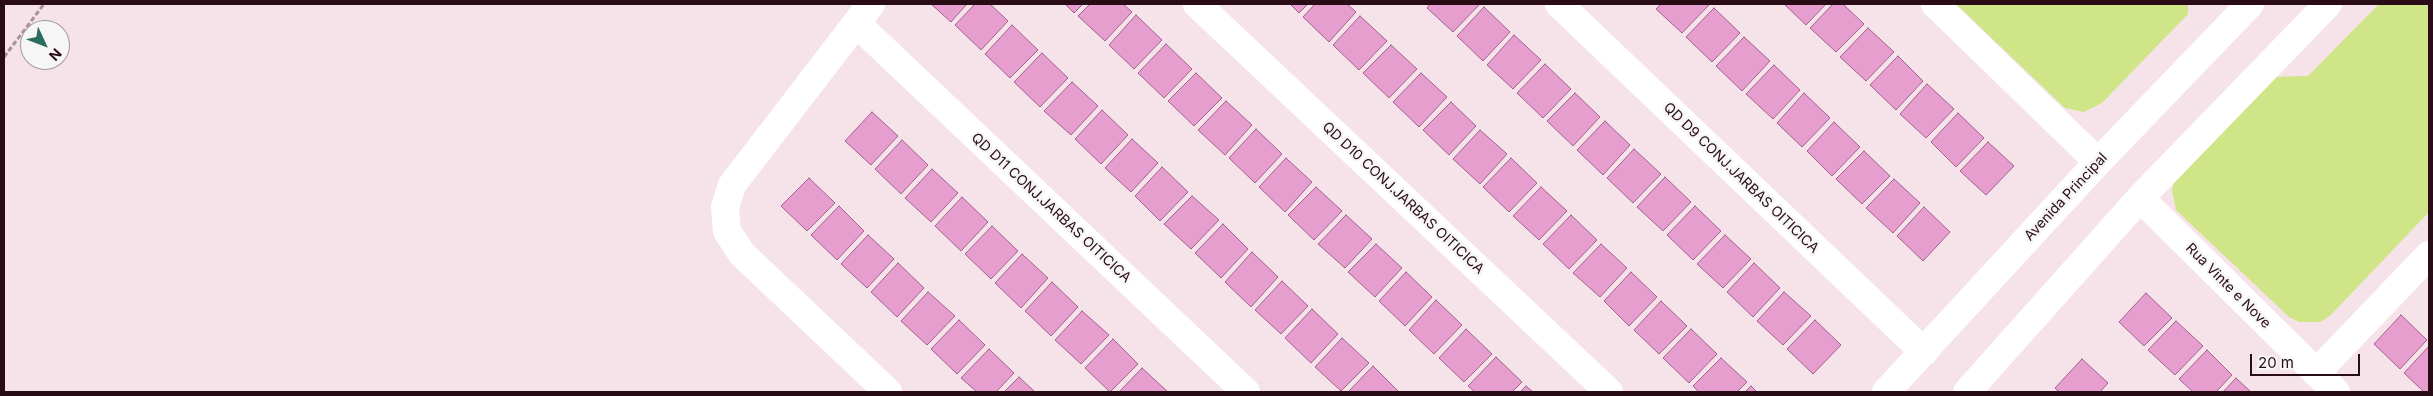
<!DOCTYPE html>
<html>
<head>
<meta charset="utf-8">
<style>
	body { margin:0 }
	#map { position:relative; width:2433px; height:396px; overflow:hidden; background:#f6e3e9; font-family:Inter,sans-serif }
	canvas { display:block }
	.frame { position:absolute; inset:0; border:5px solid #2a0c17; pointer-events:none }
	.north { position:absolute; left:20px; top:20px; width:50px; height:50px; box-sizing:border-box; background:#f6f6f6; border:1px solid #a4989d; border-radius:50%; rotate:133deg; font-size:14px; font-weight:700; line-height:20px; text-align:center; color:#2a0c17 }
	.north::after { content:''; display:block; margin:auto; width:18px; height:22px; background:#296e61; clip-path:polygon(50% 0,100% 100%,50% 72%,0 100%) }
	.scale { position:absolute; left:2250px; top:354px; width:110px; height:22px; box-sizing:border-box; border:2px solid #2a0c17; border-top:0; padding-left:6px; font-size:15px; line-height:18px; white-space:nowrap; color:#2a0c17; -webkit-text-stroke:4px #f6f6f6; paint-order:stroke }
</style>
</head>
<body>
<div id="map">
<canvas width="2433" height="396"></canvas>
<div class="frame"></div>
<div class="north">N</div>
<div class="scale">20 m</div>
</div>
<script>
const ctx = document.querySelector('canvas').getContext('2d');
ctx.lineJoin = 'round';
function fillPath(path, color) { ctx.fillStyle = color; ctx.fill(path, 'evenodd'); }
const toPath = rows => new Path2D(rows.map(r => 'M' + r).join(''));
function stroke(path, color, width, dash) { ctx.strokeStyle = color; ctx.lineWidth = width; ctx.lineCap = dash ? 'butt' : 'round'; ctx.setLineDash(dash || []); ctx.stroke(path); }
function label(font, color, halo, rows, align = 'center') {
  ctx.font = font + ' Inter,sans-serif'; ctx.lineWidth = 5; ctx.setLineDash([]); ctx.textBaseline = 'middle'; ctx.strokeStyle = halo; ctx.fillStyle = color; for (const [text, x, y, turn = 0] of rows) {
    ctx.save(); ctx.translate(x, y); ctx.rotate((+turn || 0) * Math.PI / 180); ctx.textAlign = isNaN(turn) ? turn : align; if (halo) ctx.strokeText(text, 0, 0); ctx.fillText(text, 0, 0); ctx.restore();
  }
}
const green = toPath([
	[1956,4,2188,4,2188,14,2102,103,2084,112,2065,108],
	[2379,4,2429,4,2429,212,2330,316,2320,322,2299,322,2289,317,2176,210,2172,190,2174,181,2264,77,2308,76]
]);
const building = toPath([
	[931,4,967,4,951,22,931,4],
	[975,4,990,4,1008,21,981,50,955,25,975,4],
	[1065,4,1083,4,1074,13,1065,4],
	[1090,4,1123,4,1132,12,1105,41,1078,16,1090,4],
	[1290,4,1308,4,1299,13,1290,4],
	[1315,4,1347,4,1356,12,1329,42,1303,17,1315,4],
	[1430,4,1480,4,1453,32,1427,8,1430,4],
	[1661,4,1710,4,1682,33,1656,9,1661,4],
	[1784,4,1826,4,1806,25,1784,4],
	[1833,4,1843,4,1864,24,1836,52,1810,28,1833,4],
	[1484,7,1510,32,1483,61,1457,36,1484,7],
	[1714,8,1740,33,1712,62,1686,37,1714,8],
	[1136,15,1162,40,1134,69,1109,45,1136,15],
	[1360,16,1387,41,1359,70,1333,45,1360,16],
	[1012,25,1038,50,1010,78,985,54,1012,25],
	[1868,28,1894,52,1866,81,1840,57,1868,28],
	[1514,35,1541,60,1513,89,1487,65,1514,35],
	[1744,37,1770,61,1742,91,1716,66,1744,37],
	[1166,44,1192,69,1164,98,1138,73,1166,44],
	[1391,45,1417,69,1389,98,1363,73,1391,45],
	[1042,53,1068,78,1040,107,1014,82,1042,53],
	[1898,56,1923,81,1896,110,1870,85,1898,56],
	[1545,64,1571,89,1543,118,1517,93,1545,64],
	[1774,65,1800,90,1773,119,1746,94,1774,65],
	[1196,73,1222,98,1194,126,1168,101,1196,73],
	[1421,73,1447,97,1419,127,1393,102,1421,73],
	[1072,82,1098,106,1071,135,1044,111,1072,82],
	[1927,84,1954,109,1926,138,1900,114,1927,84],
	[1575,93,1600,117,1573,146,1547,121,1575,93],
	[1804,93,1830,118,1802,147,1777,123,1804,93],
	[1226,101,1252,125,1225,155,1198,130,1226,101],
	[1451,102,1476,126,1449,155,1423,130,1451,102],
	[1102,110,1128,135,1101,164,1075,139,1102,110],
	[872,112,898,136,871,165,845,141,872,112],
	[1958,113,1984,138,1956,167,1931,142,1958,113],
	[1605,121,1630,145,1603,175,1577,150,1605,121],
	[1834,122,1860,147,1832,176,1807,151,1834,122],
	[1256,129,1282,154,1255,183,1229,158,1256,129],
	[1480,130,1507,154,1480,184,1453,159,1480,130],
	[1132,139,1158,163,1131,192,1105,168,1132,139],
	[902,140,928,165,901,194,875,169,902,140],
	[1988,142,2014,166,1986,195,1960,171,1988,142],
	[1634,149,1661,174,1633,203,1607,178,1634,149],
	[1864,151,1890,176,1862,204,1836,179,1864,151],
	[1286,158,1312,182,1285,212,1259,187,1286,158],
	[1511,158,1537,183,1509,212,1483,187,1511,158],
	[1162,167,1188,192,1160,221,1135,196,1162,167],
	[932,169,958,193,931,222,905,198,932,169],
	[1665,177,1691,202,1663,231,1637,207,1665,177],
	[809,178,835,203,807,231,781,206,809,178],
	[1894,179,1920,203,1893,233,1866,208,1894,179],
	[1316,187,1342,211,1314,240,1288,215,1316,187],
	[1541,187,1567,211,1539,240,1513,216,1541,187],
	[1192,196,1219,220,1191,249,1164,224,1192,196],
	[962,197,988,222,961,251,935,226,962,197],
	[839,206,864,231,837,260,811,235,839,206],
	[1695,206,1721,231,1693,260,1667,235,1695,206],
	[1924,207,1950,232,1923,261,1897,236,1924,207],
	[1346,215,1372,239,1345,268,1318,244,1346,215],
	[1571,215,1597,240,1569,269,1543,244,1571,215],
	[1223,224,1248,249,1221,278,1195,253,1223,224],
	[992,226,1018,251,991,279,965,254,992,226],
	[868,235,894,259,867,288,841,264,868,235],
	[1725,235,1751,259,1723,288,1697,264,1725,235],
	[1376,244,1402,268,1375,297,1348,272,1376,244],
	[1601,244,1627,268,1600,297,1573,273,1601,244],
	[1252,252,1278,277,1251,307,1225,282,1252,252],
	[1022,254,1048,278,1021,308,995,283,1022,254],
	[898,263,924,288,897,317,871,292,898,263],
	[1754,263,1780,288,1753,317,1727,292,1754,263],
	[1406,272,1432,297,1405,326,1379,301,1406,272],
	[1631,272,1657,297,1629,326,1604,301,1631,272],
	[1282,281,1308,306,1281,334,1255,310,1282,281],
	[1052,282,1078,307,1051,336,1025,311,1052,282],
	[928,292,955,316,927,345,901,321,928,292],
	[1784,292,1811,316,1783,345,1757,321,1784,292],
	[2146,293,2172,318,2144,346,2119,322,2146,293],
	[1436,300,1462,325,1434,354,1409,330,1436,300],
	[1661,301,1687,326,1659,354,1634,330,1661,301],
	[1312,309,1338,334,1311,363,1285,338,1312,309],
	[1082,311,1109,335,1081,364,1055,340,1082,311],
	[2401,315,2427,340,2400,369,2374,344,2401,315],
	[959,320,985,345,957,374,931,349,959,320],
	[1815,320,1841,345,1813,374,1787,349,1815,320],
	[2176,321,2203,346,2175,375,2148,350,2176,321],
	[1466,329,1492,354,1464,382,1439,358,1466,329],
	[1691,329,1717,354,1689,383,1663,358,1691,329],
	[1342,338,1369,363,1341,391,1315,367,1342,338],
	[1113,339,1138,364,1110,392,1085,368,1113,339],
	[2429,346,2429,392,2424,392,2404,373,2429,346],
	[989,349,1014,373,996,392,977,392,961,378,989,349],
	[2207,350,2232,375,2216,392,2193,392,2179,379,2207,350],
	[1496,357,1522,382,1512,392,1475,392,1468,386,1496,357],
	[1721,358,1747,382,1737,392,1699,392,1693,386,1721,358],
	[2082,359,2108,383,2100,392,2059,392,2055,388,2082,359],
	[1373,366,1398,391,1397,392,1348,392,1373,366],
	[1142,368,1168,392,1119,392,1142,368],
	[1019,377,1035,392,1004,392,1019,377],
	[2236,378,2251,392,2223,392,2236,378],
	[1526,386,1533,392,1520,392,1526,386],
	[1751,386,1757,392,1745,392,1751,386]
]);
const path = toPath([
	[4,57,44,4]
]);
const minor = toPath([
	[871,4,732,185,725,207,727,231,742,254,888,392],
	[1197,4,1609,392],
	[1559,4,1924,352],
	[1935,4,2098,162],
	[856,23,1246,392],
	[2140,198,2336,392],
	[2316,373,2429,255],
	[1886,392,2098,162,2250,4],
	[1967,392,2140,198,2328,4]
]);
const streetNames = [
	["QD D9 CONJ.JARBAS OITICICA",1741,178,44],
	["Avenida Principal",2066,197,-47],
	["QD D10 CONJ.JARBAS OITICICA",1403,198,43],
	["QD D11 CONJ.JARBAS OITICICA",1051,208,43],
	["Rua Vinte e Nove",2228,286,45]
];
fillPath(green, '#d0e587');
fillPath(building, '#e69ecf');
stroke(building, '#a2608e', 1);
stroke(path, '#a9929a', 3, [5, 2.5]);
stroke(minor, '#fff', 28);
label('14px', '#2a0c17', '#f6f6f6', streetNames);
</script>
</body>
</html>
